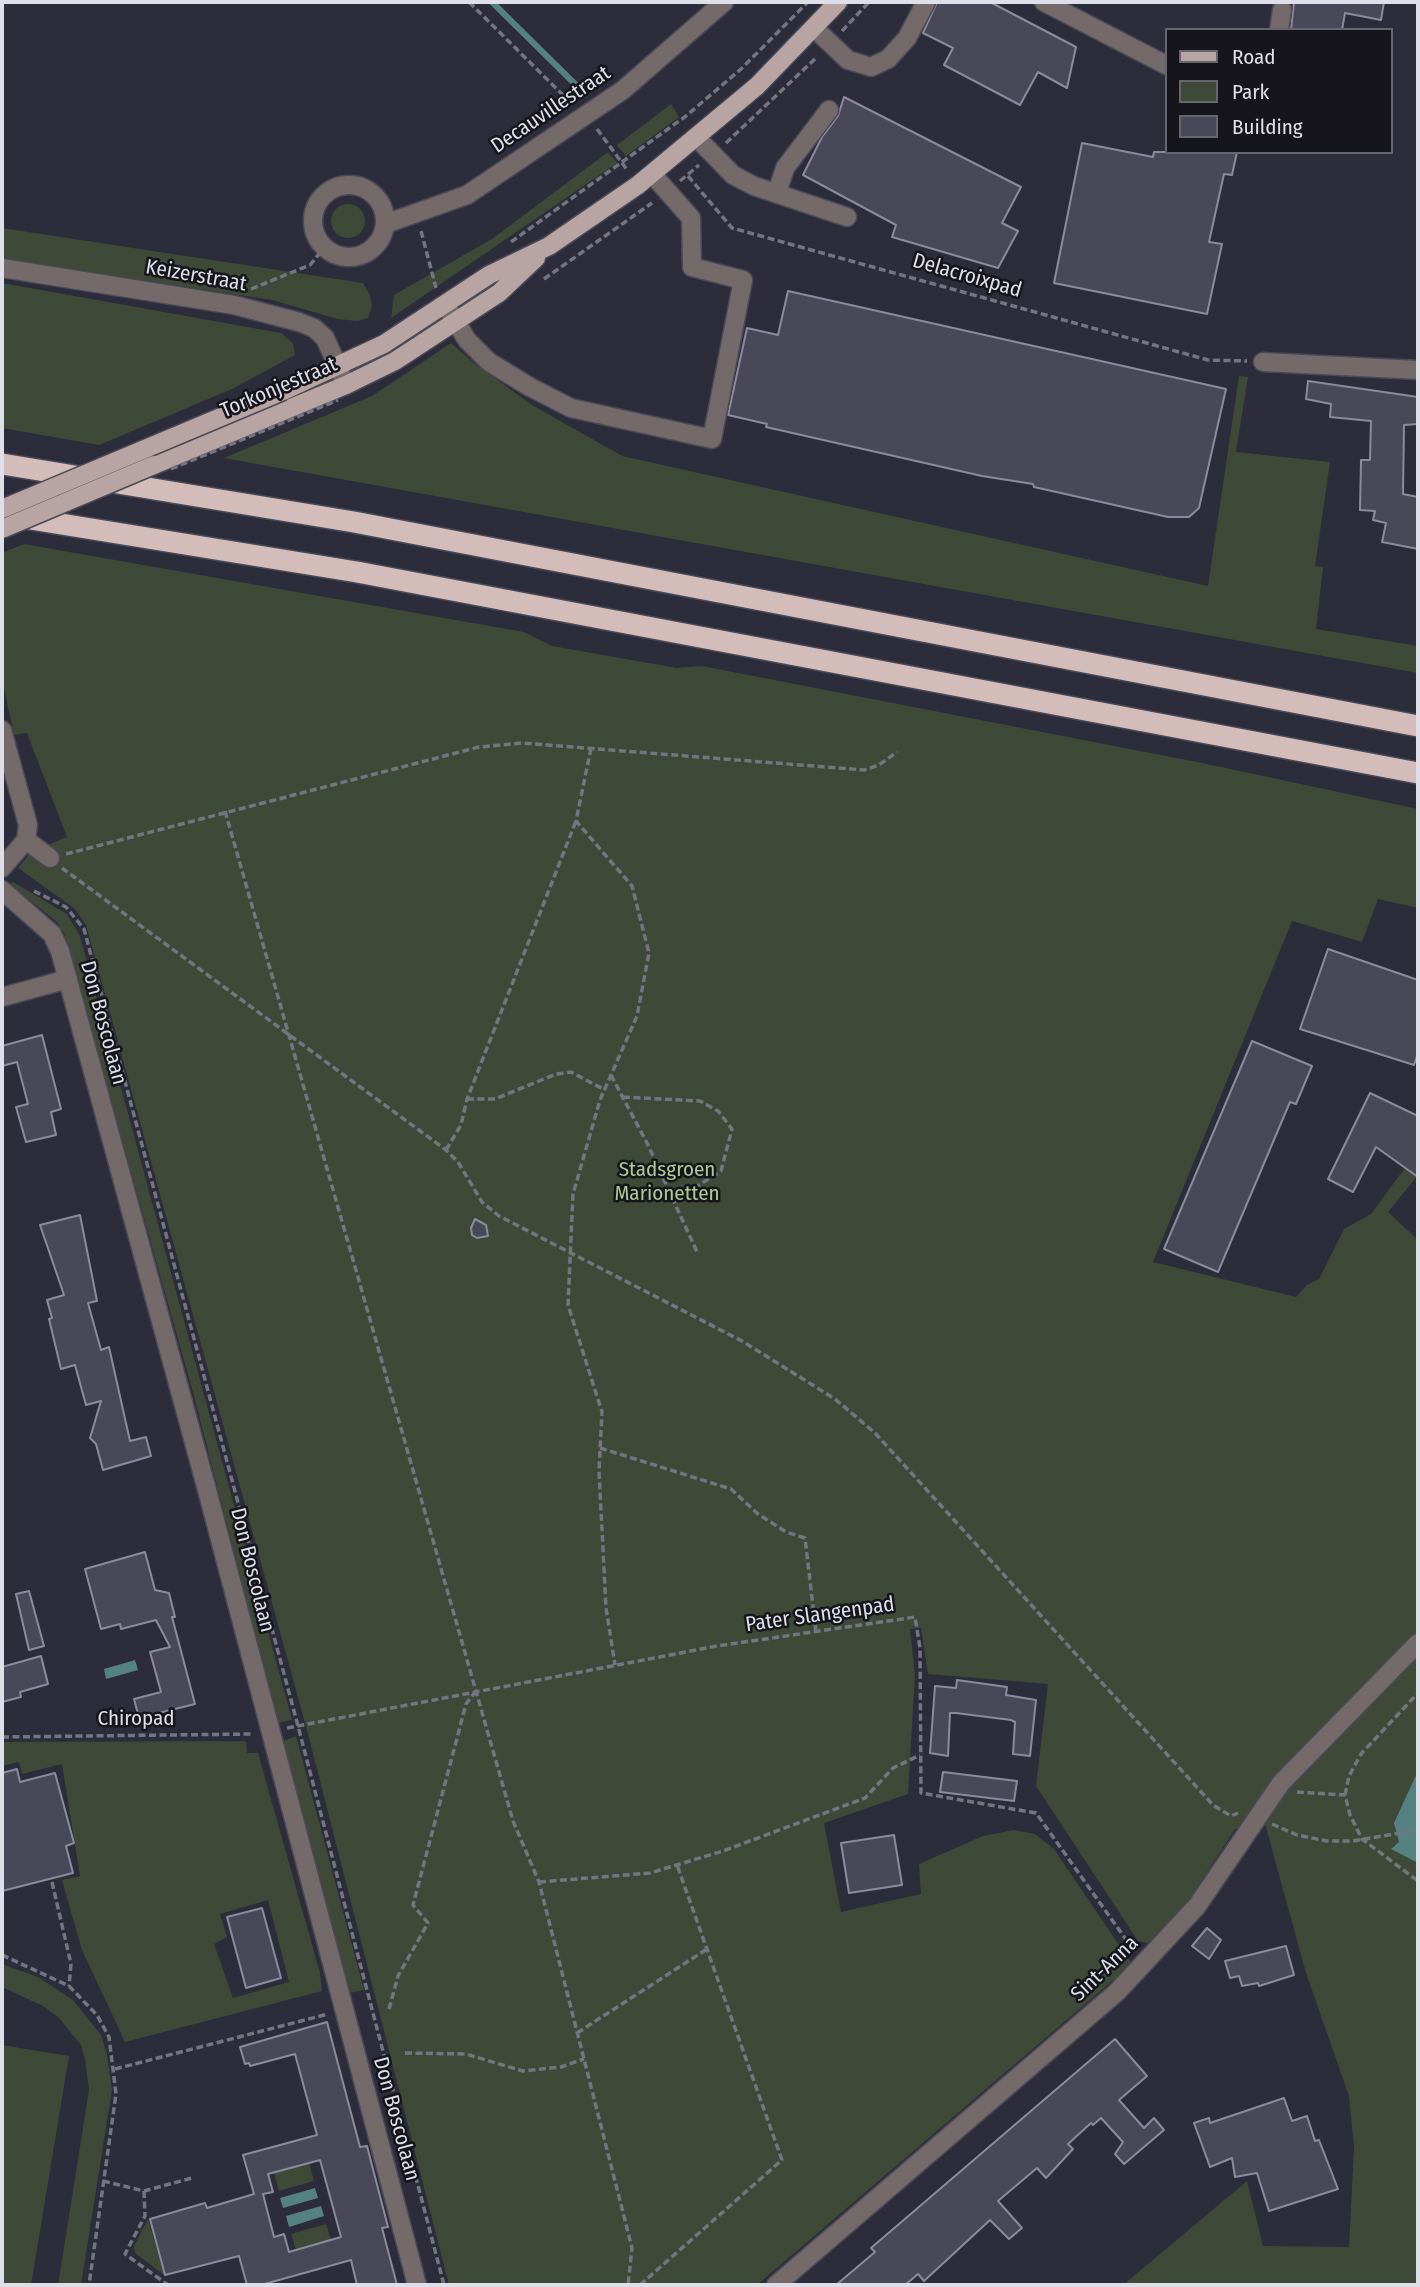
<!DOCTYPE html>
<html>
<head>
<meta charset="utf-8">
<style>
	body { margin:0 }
	#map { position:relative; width:1420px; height:2287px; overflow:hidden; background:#2d2c3b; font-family:"Fira Sans Condensed",sans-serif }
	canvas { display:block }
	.frame { position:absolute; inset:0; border:4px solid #dfdfe9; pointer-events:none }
	.legend { position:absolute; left:1165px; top:28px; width:228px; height:126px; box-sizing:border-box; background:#16151c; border:2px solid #66666e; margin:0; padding:9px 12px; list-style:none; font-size:21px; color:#dfdfe9 }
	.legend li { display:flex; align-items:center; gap:14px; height:35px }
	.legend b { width:35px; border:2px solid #66666e }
</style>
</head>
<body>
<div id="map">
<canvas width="1420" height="2287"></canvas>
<div class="frame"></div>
<ul class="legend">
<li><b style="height:9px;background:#b8a5a3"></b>Road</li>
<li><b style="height:19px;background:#3f4938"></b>Park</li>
<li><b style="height:19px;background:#494858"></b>Building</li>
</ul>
</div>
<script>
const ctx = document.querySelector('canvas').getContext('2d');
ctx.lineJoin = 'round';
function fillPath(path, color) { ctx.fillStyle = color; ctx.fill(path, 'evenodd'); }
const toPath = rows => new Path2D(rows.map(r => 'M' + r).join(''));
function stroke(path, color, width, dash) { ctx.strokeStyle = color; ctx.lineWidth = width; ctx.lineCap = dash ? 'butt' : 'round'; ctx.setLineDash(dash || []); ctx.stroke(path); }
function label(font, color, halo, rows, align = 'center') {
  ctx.font = font + ' "Fira Sans Condensed",sans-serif'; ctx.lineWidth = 5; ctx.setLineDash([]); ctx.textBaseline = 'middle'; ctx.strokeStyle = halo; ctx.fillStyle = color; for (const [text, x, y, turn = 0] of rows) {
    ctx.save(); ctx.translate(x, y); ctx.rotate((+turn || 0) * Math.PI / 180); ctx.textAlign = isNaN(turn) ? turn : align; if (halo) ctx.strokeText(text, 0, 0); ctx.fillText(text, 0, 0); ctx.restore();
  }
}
const green = toPath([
	[671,104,679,117,626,156,617,145],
	[608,152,617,163,391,318,394,295,492,239],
	'331 221a17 17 0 1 1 34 0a17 17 0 1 1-34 0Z',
	[2,228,363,283,370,295,372,306,368,318,357,321,338,319,272,300,2,259],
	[2,283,281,333,293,343,295,355,232,389,99,445,2,428],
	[451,343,474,363,532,405,622,456,1208,586,1239,376,1248,377,1236,452,1330,462,1315,566,1323,567,1316,629,1418,646,1418,673,224,458,372,396],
	[24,544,524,632,552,646,677,668,702,666,1202,763,1418,809,1418,908,1378,899,1362,942,1292,921,1153,1262,1296,1297,1307,1285,1319,1279,1344,1229,1371,1214,1418,1150,1418,1175,1388,1212,1418,1240,1418,2285,1123,2285,1247,2181,1263,2246,1349,2247,1354,2148,1349,2096,1306,1973,1265,1824,1235,1829,1180,1914,1148,1943,1138,1941,1036,1786,1048,1684,928,1674,921,1628,910,1629,915,1674,908,1794,824,1823,841,1912,921,1894,919,1864,983,1836,1014,1830,1035,1834,1054,1849,1132,1964,757,2285,449,2285,308,1734,86,925,74,908,18,868,31,852,67,837,27,733,14,735,2,679,2,553],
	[13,882,67,914,80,936,292,1720,278,1723,194,1396,64,933,57,922,10,884],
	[296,1736,364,1990,349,1993,281,1742],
	[246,1741,247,1753,258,1753,320,1973,322,1991,125,2042,82,1950,62,1880,80,1876,62,1764,22,1774,19,1762,2,1766,2,1742],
	[268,1900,289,1982,233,1998,214,1944,227,1937,220,1914],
	[2,1964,38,1977,73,2000,101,2035,107,2054,112,2090,81,2285,58,2285,89,2090,85,2059,81,2045,58,2017,43,2006,2,1987],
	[2,2045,69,2056,31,2285,2,2285],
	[309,2163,314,2181,279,2191,274,2173],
	[148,2219,164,2275,135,2253,134,2246],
	[326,2224,331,2240,296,2250,291,2234]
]);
const water = toPath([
	[135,1660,138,1670,106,1679,104,1669],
	[1418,1771,1418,1863,1391,1849,1399,1842,1394,1823],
	[315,2188,318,2198,283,2208,280,2198],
	[321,2206,324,2216,289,2227,286,2216]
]);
const stream = toPath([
	[492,2,577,86]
]);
const building = toPath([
	[937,2,990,2,1076,47,1067,88,1038,72,1020,105,944,65,953,48,923,33,937,2],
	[1294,2,1384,2,1381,20,1345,13,1342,30,1291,30,1294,2],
	[844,97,1021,187,1002,223,1018,231,998,268,892,237,896,225,803,175,822,137,838,116,844,97],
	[1082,143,1153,157,1154,152,1237,152,1232,175,1224,174,1209,242,1222,244,1207,314,1054,283,1082,143],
	[788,291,1226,389,1199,508,1189,517,1168,517,1034,487,1033,484,982,476,766,427,767,424,728,415,747,328,778,335,788,291],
	[1308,381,1418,397,1418,424,1404,425,1403,494,1418,497,1418,549,1382,542,1386,523,1373,520,1375,511,1360,510,1361,460,1370,460,1371,421,1330,417,1331,404,1306,399,1308,381],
	[1328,949,1418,980,1418,1053,1414,1065,1300,1029,1328,949],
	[42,1035,61,1109,51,1112,56,1135,26,1142,16,1107,28,1104,17,1062,2,1066,2,1046,42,1035],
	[1252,1041,1312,1066,1296,1104,1290,1102,1218,1272,1164,1249,1252,1041],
	[1370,1093,1418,1116,1418,1177,1376,1147,1353,1192,1328,1179,1370,1093],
	[80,1215,97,1301,88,1303,101,1350,109,1347,130,1441,146,1437,151,1456,103,1470,96,1444,90,1438,101,1401,86,1405,75,1365,61,1369,49,1319,52,1318,47,1300,64,1295,40,1225,80,1215],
	[475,1219,486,1225,488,1236,477,1238,472,1235,471,1228,475,1219],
	[145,1552,155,1590,169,1593,175,1617,172,1617,195,1704,139,1718,134,1699,161,1692,150,1652,170,1647,156,1620,121,1629,120,1624,101,1629,85,1569,145,1552],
	[29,1591,44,1646,29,1650,16,1594,29,1591],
	[41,1656,48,1684,20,1692,21,1697,2,1702,2,1667,41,1656],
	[957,1680,1007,1687,1006,1695,1036,1700,1030,1756,1013,1754,1015,1722,1011,1720,956,1713,950,1713,948,1756,930,1753,935,1686,956,1688,957,1680],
	[17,1769,20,1782,55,1773,74,1843,66,1846,73,1873,2,1891,2,1773,17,1769],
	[943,1772,1017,1781,1014,1801,940,1792,943,1772],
	[894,1835,902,1885,849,1893,841,1843,894,1835],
	[262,1908,281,1978,246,1988,227,1917,262,1908],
	[1207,1928,1221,1940,1209,1959,1192,1946,1207,1928],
	[1286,1946,1294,1975,1259,1986,1258,1983,1242,1986,1239,1976,1230,1978,1225,1961,1286,1946],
	[327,2022,360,2147,367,2146,388,2227,382,2228,397,2285,357,2285,351,2260,261,2285,247,2285,239,2256,165,2275,150,2219,205,2203,207,2208,254,2194,243,2155,317,2135,295,2054,250,2066,249,2063,245,2064,240,2047,327,2022],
	[320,2160,341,2237,289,2252,284,2234,274,2237,263,2194,273,2192,268,2174,320,2160],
	[1115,2039,1147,2076,1119,2100,1144,2128,1154,2118,1164,2130,1124,2164,1115,2154,1123,2142,1101,2118,1093,2125,1091,2123,1068,2144,1073,2149,1046,2178,1037,2168,998,2201,1022,2228,1009,2239,990,2220,924,2281,918,2274,905,2285,836,2285,875,2252,871,2248,1115,2039],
	[1284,2098,1292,2121,1307,2116,1315,2141,1319,2140,1338,2189,1269,2211,1257,2173,1235,2177,1232,2158,1210,2167,1194,2123,1209,2118,1210,2123,1284,2098]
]);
const path = toPath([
	[469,2,572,104],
	[842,31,869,2],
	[597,129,628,171],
	[726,143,817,57],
	[688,176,732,228,1208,360,1247,361],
	[680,181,699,165],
	[421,231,436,288],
	[511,242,686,116,741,69,808,2],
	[544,279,652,203],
	[251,289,310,265,324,248],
	[591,748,576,821,632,886,649,953,637,1016,600,1100,573,1194,568,1305,602,1412,599,1471,606,1608,615,1665],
	[225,811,513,1821,539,1882,632,2248,628,2285],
	[66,854,479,747,522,743,864,770,879,765,897,752],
	[62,868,446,1150,458,1162,482,1202,499,1216,742,1341,835,1399,875,1433,1213,1805,1231,1816,1238,1813],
	[34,891,66,907,84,929,298,1726,444,2285],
	[611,1075,648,1145,698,1254],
	[623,1097,700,1101,718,1111,732,1129,721,1171,674,1201],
	[467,1099,495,1099,556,1074,571,1072,605,1090],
	[446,1150,461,1125,467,1099,576,821],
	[600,1448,731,1489,758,1514,786,1532,805,1538,816,1632],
	[287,1728,717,1646,915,1617,920,1648,921,1793,1036,1813,1132,1948],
	[2,1737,252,1734],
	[1297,1792,1345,1795,1350,1815,1362,1839,1418,1881],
	[1345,1795,1349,1776,1361,1754,1418,1693],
	[1272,1824,1297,1835,1327,1841,1353,1841,1418,1830],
	[52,1882,71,1964,69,1986],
	[539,1882,650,1873,723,1851,865,1798,893,1768,920,1755],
	[2,1955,69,1986,97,2015,109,2037,116,2094,89,2285],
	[389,2009,398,1976,428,1923,413,1905,466,1704,476,1691],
	[577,2033,707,1949],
	[405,2053,466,2054,523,2071,561,2067,584,2059],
	[115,2069,328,2014],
	[103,2181,144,2191,192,2178],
	[144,2191,145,2216,125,2254,168,2285],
	[640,2285,782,2160,677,1865]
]);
const minor = toPath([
	[1044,2,1166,65],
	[814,28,848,60,871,67,888,59,907,38,926,2],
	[1279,30,1282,10],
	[697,138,733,175,754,186,847,217],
	'313 221a36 36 0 1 1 72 0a36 36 0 1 1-72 0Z',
	[777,193,785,168,829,110],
	[385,224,467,195,623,90,724,2],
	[2,268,234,305,299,322,314,328,325,338,346,385],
	[446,306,467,340,489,362,530,387,571,408,712,439,743,280,692,267,691,218,653,175],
	[1263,362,1418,370],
	[2,730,28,825,26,840],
	[2,868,26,840,50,858],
	[2,890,52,934,60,951,207,1490,417,2285],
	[2,997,68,979],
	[776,2285,1117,1992,1197,1906,1281,1783,1418,1643]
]);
const major = toPath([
	[283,391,384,344,489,275,549,246,638,185,757,86,838,2],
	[154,465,346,385,395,361,499,293,536,258]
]);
const highway = toPath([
	[2,464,354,522,1418,726],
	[18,517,357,572,1418,773]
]);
const pathBridge = toPath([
	[171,469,338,400]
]);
const majorBridge = toPath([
	[2,509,283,391],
	[2,529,154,465]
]);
const streetNames = [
	["Decauvillestraat",551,110,-34],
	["Keizerstraat",196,276,10],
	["Delacroixpad",967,276,16],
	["Torkonjestraat",279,388,-23],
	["Don Boscolaan",103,1023,75],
	["Don Boscolaan",252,1570,76],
	["Pater Slangenpad",820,1615,-8],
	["Chiropad",136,1719],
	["Sint-Anna",1105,1969,-44],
	["Don Boscolaan",396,2119,75]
];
const parkNames = [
	["Stadsgroen",667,1170],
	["Marionetten",667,1194]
];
fillPath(green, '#3f4938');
fillPath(water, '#548283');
stroke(stream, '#548283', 6);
fillPath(building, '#494858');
stroke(building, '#8c8b9d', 2);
stroke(minor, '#494957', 21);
stroke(major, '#494957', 21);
stroke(highway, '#494957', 24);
stroke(path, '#757481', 3.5, [7, 3.5]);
stroke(minor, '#736a69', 18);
stroke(major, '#b8a5a3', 18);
stroke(highway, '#d3bcba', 21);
stroke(majorBridge, '#494957', 21, []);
stroke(pathBridge, '#757481', 3.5, [7, 3.5]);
stroke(majorBridge, '#b8a5a3', 18);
label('21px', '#dfdfe9', '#16151c', streetNames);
label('21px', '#adca94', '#16151c', parkNames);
</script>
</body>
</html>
